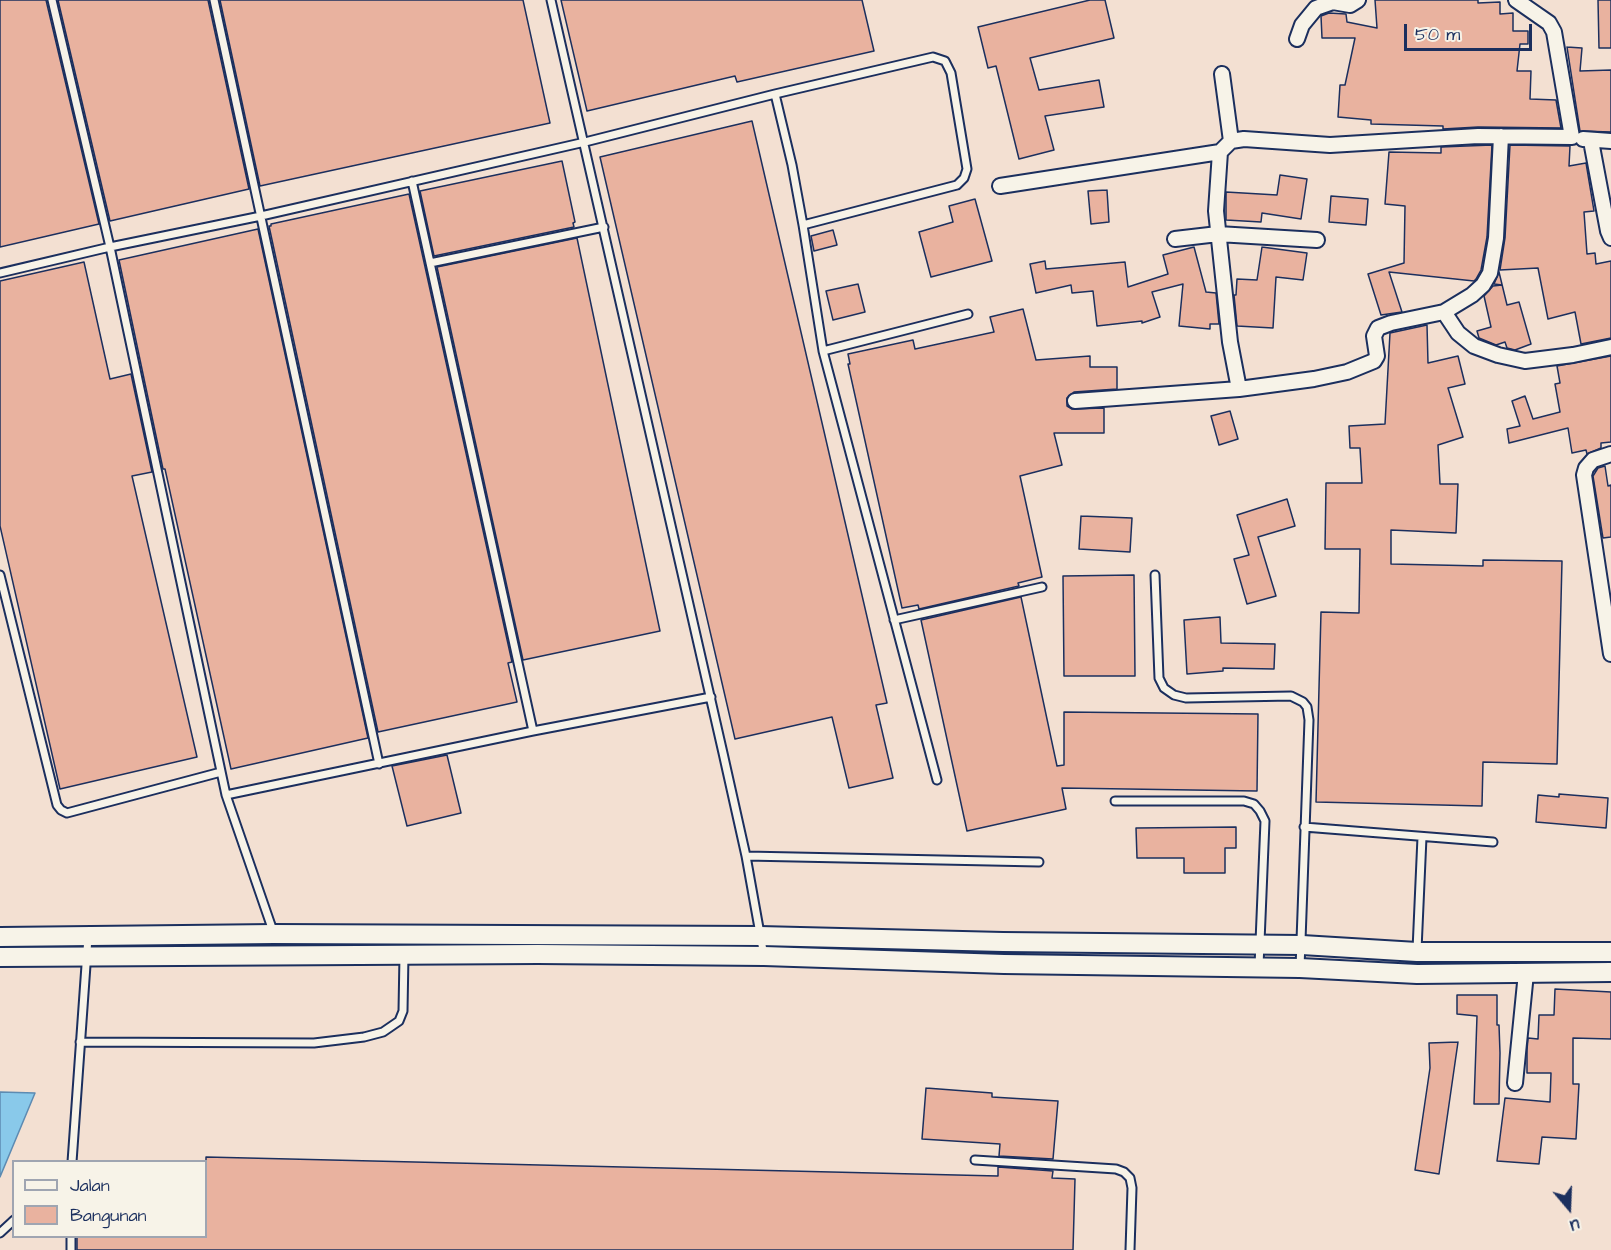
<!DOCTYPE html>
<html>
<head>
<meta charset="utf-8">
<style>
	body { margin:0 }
	#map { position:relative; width:1611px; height:1250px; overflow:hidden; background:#f3e0d2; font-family:"Architects Daughter",sans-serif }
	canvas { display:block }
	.legend { position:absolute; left:12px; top:1160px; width:195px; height:78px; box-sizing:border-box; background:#f7f3e8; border:2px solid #9fa5b1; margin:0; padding:8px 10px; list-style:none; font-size:18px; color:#1b2f5e }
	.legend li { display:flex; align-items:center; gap:12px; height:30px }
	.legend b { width:30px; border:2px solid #9fa5b1 }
	.north { position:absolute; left:1539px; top:1178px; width:60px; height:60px; -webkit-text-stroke:4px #f7f3e8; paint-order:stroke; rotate:161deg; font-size:16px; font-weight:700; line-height:24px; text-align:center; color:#1b2f5e }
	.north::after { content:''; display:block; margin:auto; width:21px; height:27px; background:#1b2f5e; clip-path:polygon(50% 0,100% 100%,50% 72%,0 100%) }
	.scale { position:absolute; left:1404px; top:24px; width:128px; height:27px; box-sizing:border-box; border:3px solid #1b2f5e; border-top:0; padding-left:8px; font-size:18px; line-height:21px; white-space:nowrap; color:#1b2f5e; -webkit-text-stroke:4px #f7f3e8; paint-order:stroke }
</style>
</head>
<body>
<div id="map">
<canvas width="1611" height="1250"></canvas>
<ul class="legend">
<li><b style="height:8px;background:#f7f3e8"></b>Jalan</li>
<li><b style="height:16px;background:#e9b29f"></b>Bangunan</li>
</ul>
<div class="north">U</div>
<div class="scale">50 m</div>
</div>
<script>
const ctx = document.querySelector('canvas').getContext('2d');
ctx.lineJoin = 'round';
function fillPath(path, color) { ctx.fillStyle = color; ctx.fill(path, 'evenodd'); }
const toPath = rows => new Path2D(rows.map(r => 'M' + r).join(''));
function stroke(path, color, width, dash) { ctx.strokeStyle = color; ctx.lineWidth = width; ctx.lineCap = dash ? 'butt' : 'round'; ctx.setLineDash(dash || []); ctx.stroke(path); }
const water = toPath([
	[0,1092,35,1093,0,1177,0,1092]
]);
const building = toPath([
	[0,0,46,0,99,224,0,247,0,0],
	[58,0,208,0,249,189,110,221,58,0],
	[220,0,523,0,550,123,260,186,220,0],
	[561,0,862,0,874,51,737,82,735,76,587,111,561,0],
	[1090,0,1105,0,1114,38,1030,58,1039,90,1099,80,1104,107,1045,116,1054,150,1019,159,996,66,988,68,978,27,1090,0],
	[1375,0,1478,0,1478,3,1500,2,1500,14,1513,13,1513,31,1528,31,1528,44,1520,44,1517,71,1531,71,1530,99,1556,100,1561,128,1478,127,1443,129,1443,126,1371,124,1371,120,1338,117,1340,85,1345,85,1355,38,1322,38,1321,16,1329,13,1346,14,1347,22,1377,28,1375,0],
	[1598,0,1611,0,1611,48,1599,48,1598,0],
	[1567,47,1582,48,1580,71,1611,70,1611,132,1580,131,1567,47],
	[752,121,887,703,876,705,893,778,849,788,832,717,735,739,600,157,752,121],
	[1492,145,1487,237,1481,270,1476,279,1474,281,1389,272,1402,312,1381,315,1368,274,1404,263,1405,206,1385,204,1389,152,1441,153,1441,147,1492,145],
	[1510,145,1570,146,1569,166,1586,163,1594,211,1584,212,1587,254,1595,253,1596,264,1611,261,1611,338,1581,344,1575,312,1548,319,1538,268,1500,270,1505,238,1510,145],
	[562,161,575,222,573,223,574,227,434,256,420,191,562,161],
	[1280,175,1307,179,1301,219,1262,213,1261,222,1226,220,1226,192,1277,195,1280,175],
	[1107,190,1109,222,1091,224,1088,191,1107,190],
	[409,194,512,662,508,663,517,702,378,732,269,226,271,226,271,224,409,194],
	[1331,196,1368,199,1366,225,1329,222,1331,196],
	[975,199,992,261,931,277,919,232,953,222,949,206,975,199],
	[258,229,368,738,231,769,165,469,163,469,119,260,258,229],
	[833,230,837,245,814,251,811,236,833,230],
	[577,238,660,631,523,660,437,267,577,238],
	[1194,247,1206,292,1216,293,1219,324,1210,324,1210,329,1179,326,1183,284,1152,292,1160,317,1142,323,1142,321,1097,326,1093,291,1072,293,1071,285,1036,293,1030,264,1045,261,1046,269,1125,262,1128,287,1168,274,1163,255,1194,247],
	[1262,247,1307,253,1303,280,1276,277,1273,328,1237,326,1234,295,1236,295,1237,279,1257,280,1262,247],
	[84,262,110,379,131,374,152,472,132,476,197,757,60,789,0,526,0,281,84,262],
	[1499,272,1507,305,1519,302,1531,344,1515,350,1507,348,1505,342,1496,345,1479,338,1477,331,1491,327,1484,296,1493,286,1502,285,1494,284,1499,272],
	[858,284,865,312,833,320,826,291,858,284],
	[1023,309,1036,360,1090,356,1090,367,1117,367,1117,389,1074,392,1067,398,1067,406,1072,409,1104,408,1104,433,1054,433,1062,465,1020,476,1042,577,1018,583,1019,586,919,609,918,605,902,608,848,364,850,364,848,354,913,340,915,349,994,332,990,317,1023,309],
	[1427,325,1428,363,1458,356,1465,384,1448,388,1463,437,1438,445,1440,484,1458,484,1456,533,1391,530,1391,564,1483,566,1483,560,1562,561,1557,764,1483,762,1482,806,1316,802,1321,612,1359,613,1360,549,1325,549,1326,483,1362,483,1360,448,1350,448,1349,426,1385,424,1390,333,1427,325],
	[1611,356,1611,442,1601,443,1601,448,1587,454,1586,450,1572,453,1568,428,1509,443,1507,429,1520,426,1512,401,1525,396,1533,419,1560,412,1555,384,1560,383,1557,366,1611,356],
	[1230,411,1238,439,1219,445,1211,416,1230,411],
	[1605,466,1608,486,1611,485,1611,537,1603,538,1593,476,1598,468,1605,466],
	[1287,499,1295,526,1258,537,1276,596,1247,604,1234,559,1249,555,1237,515,1287,499],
	[1081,516,1132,518,1130,552,1079,549,1081,516],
	[1134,575,1135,676,1064,676,1063,576,1134,575],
	[1021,597,1057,766,1064,765,1064,712,1258,714,1257,791,1062,788,1066,809,967,831,921,620,1021,597],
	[1220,617,1221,643,1275,644,1274,669,1223,668,1223,671,1187,674,1184,620,1220,617],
	[447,755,461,813,407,826,392,766,447,755],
	[1559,794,1608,798,1606,828,1536,822,1538,795,1559,797,1559,794],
	[1236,827,1236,848,1225,848,1225,873,1184,873,1184,858,1137,858,1136,828,1236,827],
	[1555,989,1611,992,1611,1039,1573,1038,1573,1084,1579,1084,1576,1139,1542,1137,1539,1164,1497,1161,1505,1098,1550,1102,1551,1073,1527,1073,1527,1050,1528,1038,1538,1039,1539,1015,1554,1015,1555,989],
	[1457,995,1497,995,1497,1025,1499,1025,1500,1053,1499,1104,1474,1104,1477,1016,1457,1014,1457,995],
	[1458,1042,1439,1174,1415,1170,1430,1068,1429,1043,1458,1042],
	[926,1088,992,1093,992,1097,1058,1101,1053,1159,999,1156,1000,1144,922,1139,926,1088],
	[206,1157,998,1176,998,1167,1053,1171,1052,1178,1075,1179,1073,1250,77,1250,77,1236,206,1236,206,1157]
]);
const service = toPath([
	[214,0,379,764],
	[551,0,723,753,746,856,764,956],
	[412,181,533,731],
	[803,225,823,351,937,780],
	[430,263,604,227],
	[0,273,110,247,52,0],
	[823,351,968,314],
	[0,575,57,805,61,810,67,813,221,772],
	[1155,575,1159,678,1164,688,1174,695,1186,698,1291,696,1303,702,1307,707,1309,720,1300,968],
	[894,620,1042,587],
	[711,697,533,731,226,795,110,247,261,216,585,142,775,94,933,57,945,61,951,73,967,169,964,178,957,185,803,225,792,165,775,94],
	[226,795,273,931],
	[1115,801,1244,801,1254,804,1260,811,1265,821,1259,966],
	[1304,827,1493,842],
	[746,856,1039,862],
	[1417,950,1422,837],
	[80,1042,314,1043,364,1037,383,1032,399,1021,403,1011,404,955],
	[975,1160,1116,1169,1124,1172,1130,1178,1132,1188,1130,1250],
	[72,1162,88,937],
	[0,1233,14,1220],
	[71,1250,71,1236]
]);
const minor = toPath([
	[1297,39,1302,25,1316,8,1333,2,1350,5,1358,0],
	[1222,74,1231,141],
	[1583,139,1611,141],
	[1591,141,1608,231,1611,238],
	[1000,186,1220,152],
	[1175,239,1218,234,1317,240],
	[1444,312,1472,295,1483,285,1490,273,1496,238,1501,136],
	[1239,389,1230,342,1216,211,1220,152,1231,141,1244,139,1330,145,1478,136,1572,137,1554,32,1549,23,1516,0],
	[1075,401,1239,389,1314,379,1347,372,1374,361,1377,356,1374,336,1378,328,1391,323,1444,312,1458,333,1474,346,1498,355,1525,361,1573,355,1611,347],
	[1611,454,1593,460,1586,468,1584,475,1611,654],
	[1515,1083,1526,973]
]);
const tertiary = toPath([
	[0,937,274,934,760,936,1003,942,1302,945,1417,952,1611,952],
	[0,957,538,954,764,956,1004,964,1300,968,1417,974,1611,972]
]);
fillPath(water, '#89c9ea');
stroke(water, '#5d8bb2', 1.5);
fillPath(building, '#e9b29f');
stroke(building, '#1b2f5e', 1.5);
stroke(service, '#1b2f5e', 11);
stroke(minor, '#1b2f5e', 18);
stroke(tertiary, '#1b2f5e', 22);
stroke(service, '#f7f3e8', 7);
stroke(minor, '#f7f3e8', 14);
stroke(tertiary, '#f7f3e8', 18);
</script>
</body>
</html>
